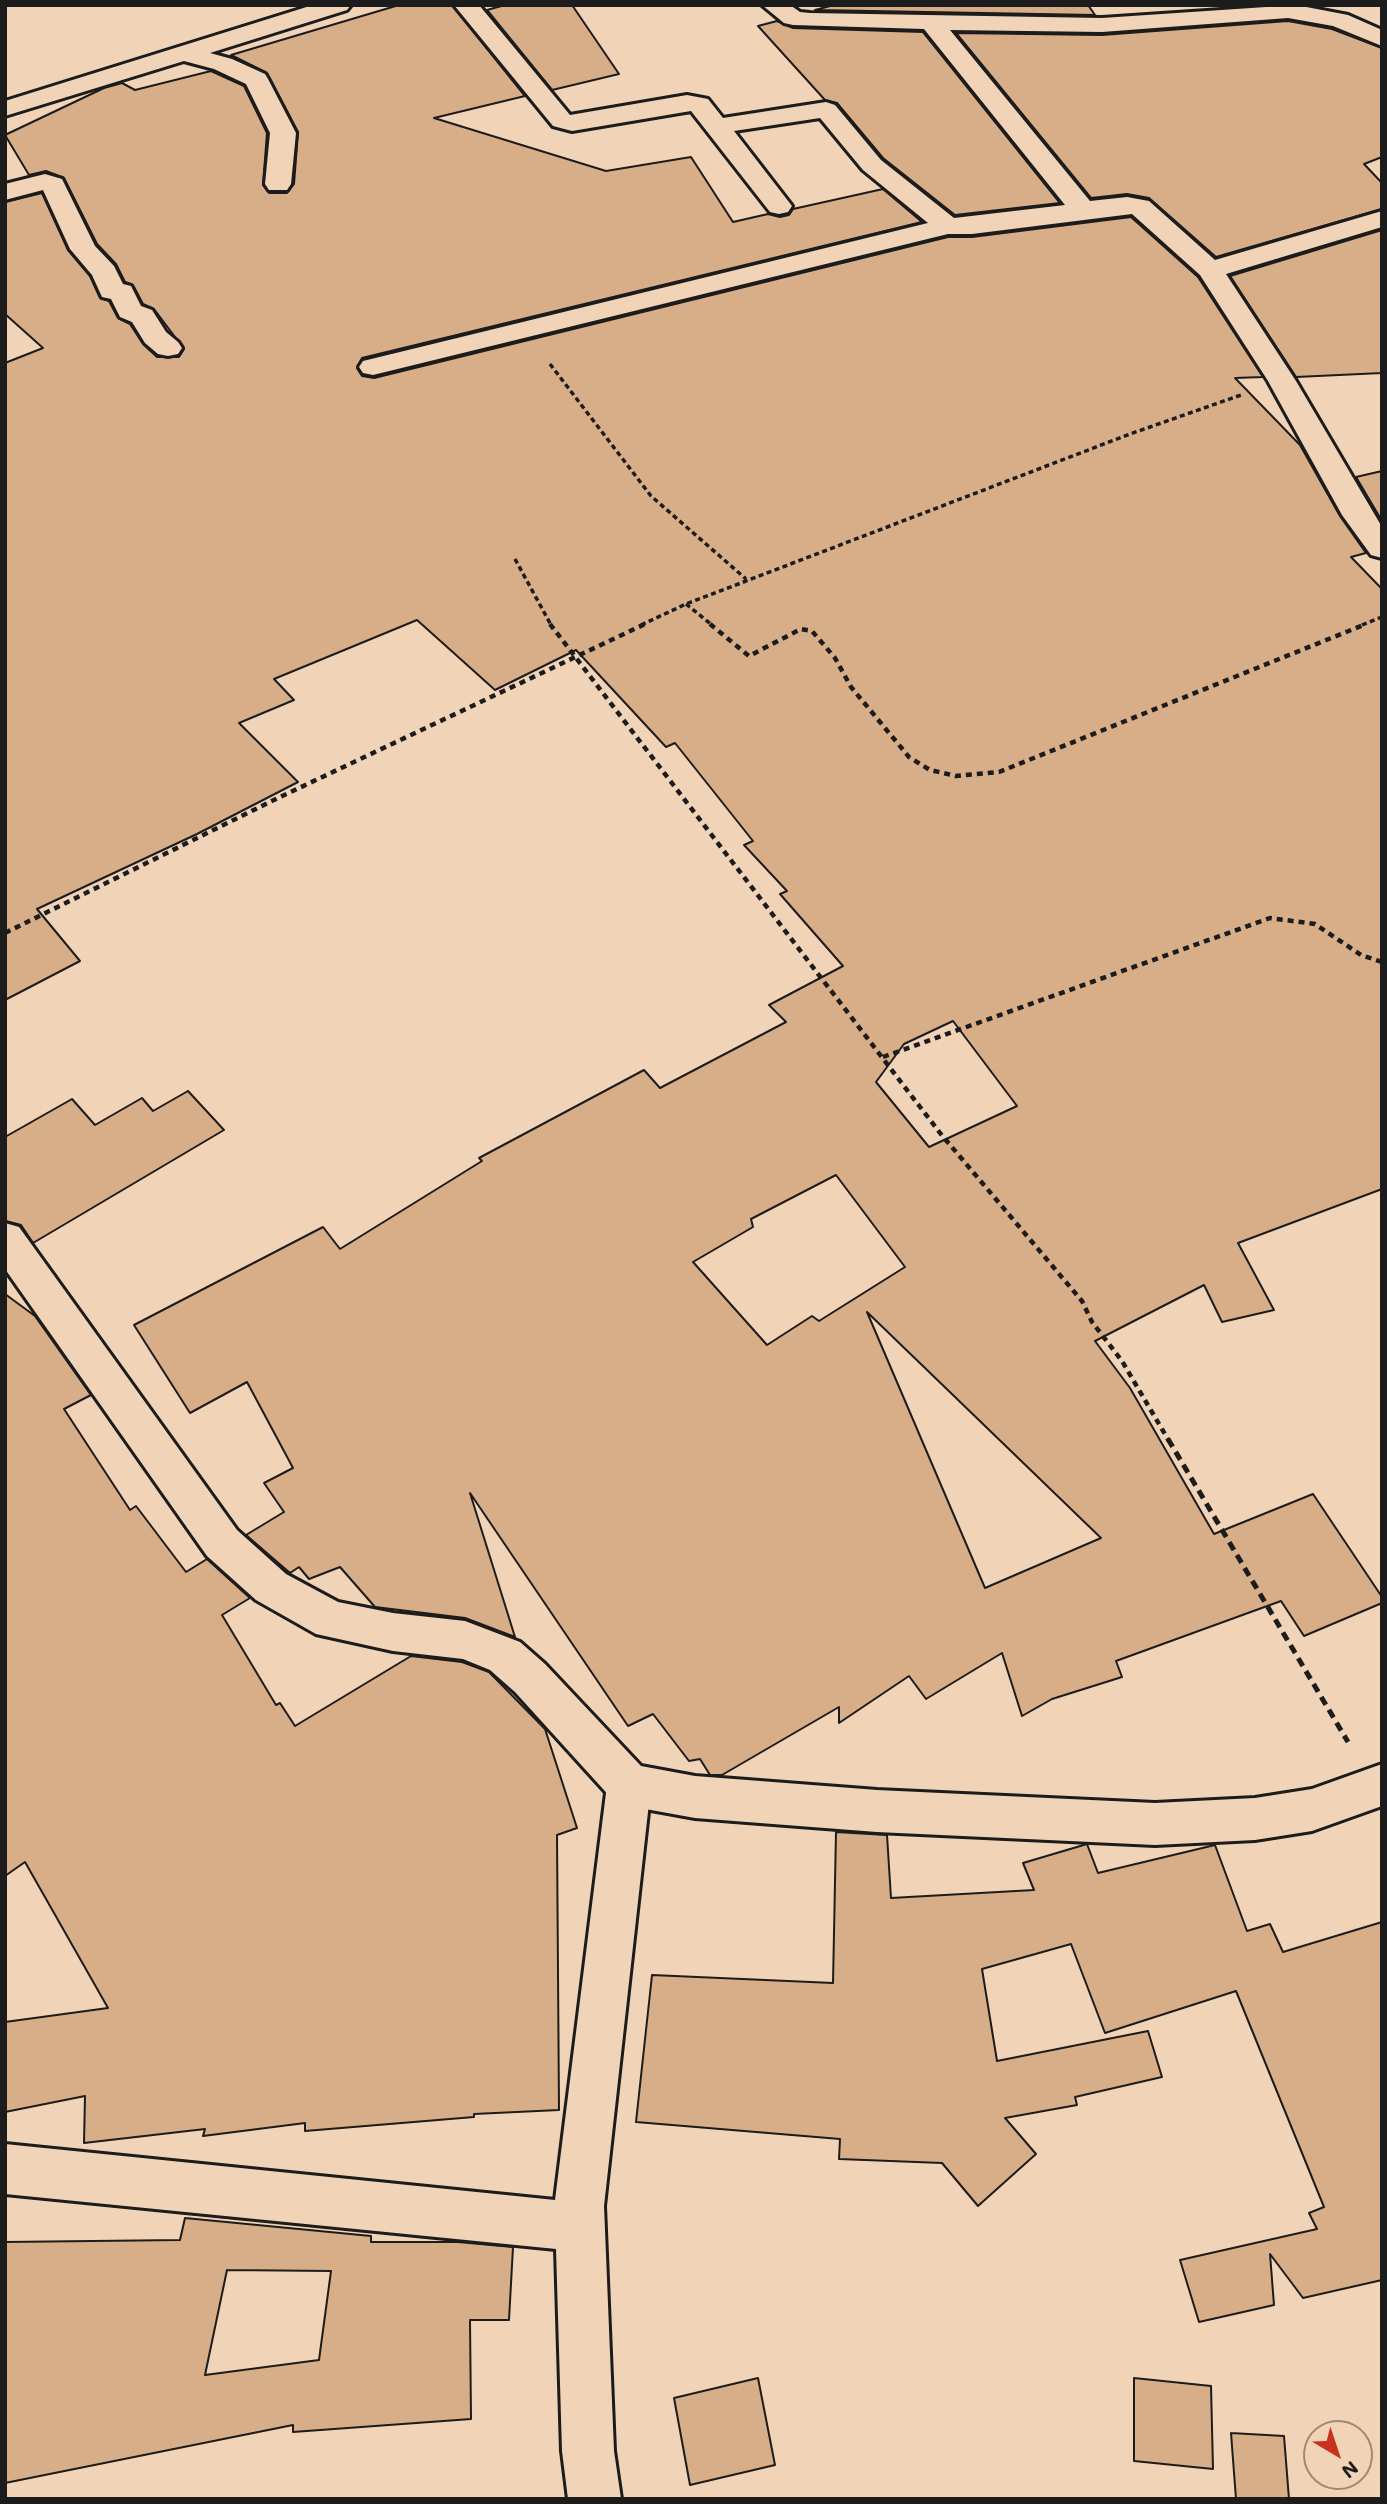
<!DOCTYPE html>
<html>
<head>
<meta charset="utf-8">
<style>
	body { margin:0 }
	#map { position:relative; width:1387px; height:2504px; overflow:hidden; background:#f1d4b7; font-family:Mali,sans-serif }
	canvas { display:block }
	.frame { position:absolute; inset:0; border:7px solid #1c1c1c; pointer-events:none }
	.north { position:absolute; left:1303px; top:2420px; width:70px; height:70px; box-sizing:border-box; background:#f1d4b7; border:2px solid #9c8a79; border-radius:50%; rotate:141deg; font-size:19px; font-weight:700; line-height:28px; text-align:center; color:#1c1c1c }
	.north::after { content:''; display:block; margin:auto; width:24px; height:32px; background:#c8321e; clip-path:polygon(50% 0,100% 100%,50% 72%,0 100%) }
</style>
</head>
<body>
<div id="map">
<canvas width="1387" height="2504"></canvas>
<div class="frame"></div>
<div class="north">N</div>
</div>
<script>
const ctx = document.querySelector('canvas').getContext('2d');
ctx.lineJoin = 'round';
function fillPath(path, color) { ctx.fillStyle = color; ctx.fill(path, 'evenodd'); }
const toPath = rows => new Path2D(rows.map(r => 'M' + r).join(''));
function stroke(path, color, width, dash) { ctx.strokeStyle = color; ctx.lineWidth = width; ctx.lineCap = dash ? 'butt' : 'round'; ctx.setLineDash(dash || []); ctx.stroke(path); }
const building = toPath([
	[399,5,452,5,525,96,434,118,606,171,691,157,733,222,768,214,780,217,789,215,793,209,883,189,922,222,362,358,357,368,362,376,374,378,948,237,972,237,1131,217,1198,277,1263,377,1235,378,1300,445,1340,516,1366,553,1351,557,1382,589,1382,1189,1238,1243,1274,1310,1222,1322,1204,1285,1095,1341,1130,1388,1214,1534,1313,1494,1382,1597,1382,1603,1304,1636,1281,1601,1116,1661,1122,1677,1052,1699,1022,1716,1002,1653,926,1699,909,1676,839,1723,839,1707,722,1775,710,1775,700,1759,689,1761,653,1714,628,1726,470,1493,515,1637,465,1618,375,1607,340,1567,309,1579,299,1567,290,1573,246,1535,284,1512,264,1483,293,1468,247,1382,190,1413,134,1325,323,1227,340,1249,482,1161,479,1158,644,1070,660,1088,786,1022,769,1005,843,966,780,894,787,891,744,845,753,841,675,743,666,747,576,650,495,690,417,620,274,679,294,700,239,723,298,782,197,834,37,909,80,961,5,1000,5,363,43,348,5,314,5,202,42,193,68,250,90,276,100,298,109,301,118,318,130,324,143,344,157,357,179,357,184,349,154,309,143,304,133,285,125,282,116,264,97,244,64,178,46,171,29,175,5,135,104,88,122,83,135,90,211,71,244,86,267,133,263,185,269,193,287,193,294,184,298,132,267,73,231,55,399,5],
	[953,1021,1017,1106,929,1147,876,1082,904,1044,953,1021],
	[836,1175,905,1267,819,1321,812,1316,767,1345,693,1262,753,1227,751,1219,836,1175],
	[867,1312,1101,1538,985,1588,867,1312],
	[505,5,572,5,619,74,552,90,487,10,505,5],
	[834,5,1088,5,1095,15,815,10,834,5],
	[777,21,793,28,923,32,1060,203,955,215,883,158,837,103,825,100,758,26,777,21],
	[1288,21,1332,29,1382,48,1382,157,1364,164,1382,183,1382,209,1216,257,1149,198,1127,194,1091,198,956,33,1102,35,1288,21],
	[1382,230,1382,373,1296,377,1230,276,1382,230],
	[1382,471,1382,521,1356,477,1382,471],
	[188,1091,224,1130,33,1243,21,1225,5,1221,5,1137,72,1099,95,1125,142,1098,153,1111,188,1091],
	[5,1294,35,1316,91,1395,64,1409,130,1510,136,1506,186,1572,207,1559,250,1598,222,1615,276,1705,280,1703,295,1726,411,1656,462,1662,489,1672,545,1729,577,1828,557,1835,559,2110,474,2114,474,2117,305,2131,305,2123,203,2136,205,2129,84,2143,85,2096,5,2112,5,2022,108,2008,25,1862,5,1876,5,1294],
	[836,1832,887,1835,891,1898,1034,1890,1023,1863,1087,1844,1098,1873,1215,1845,1247,1931,1270,1924,1283,1952,1382,1922,1382,2280,1303,2298,1270,2254,1274,2305,1199,2322,1180,2260,1317,2229,1309,2213,1324,2207,1236,1991,1105,2033,1071,1944,982,1969,997,2061,1148,2031,1162,2077,1075,2097,1077,2105,1005,2118,1036,2154,978,2206,942,2163,839,2159,840,2139,636,2122,652,1975,833,1983,836,1832],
	[185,2218,371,2236,371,2242,458,2242,513,2247,509,2320,470,2320,471,2419,293,2432,293,2425,5,2483,5,2242,180,2240,185,2218],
	[227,2270,331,2271,319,2360,205,2375,227,2270],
	[758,2378,775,2465,690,2485,674,2398,758,2378],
	[1134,2378,1211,2386,1213,2469,1134,2461,1134,2378],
	[1231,2433,1284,2436,1289,2499,1236,2499,1231,2433]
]);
const pathFar2 = toPath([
	[550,364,651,496,746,579],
	[515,559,551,625],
	[686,604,712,625],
	[641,625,686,604,1130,434,1241,395],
	[1362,625,1382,617]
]);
const pathFar1 = toPath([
	[550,624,940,1133,1082,1301,1092,1322,1122,1361,1169,1441],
	[710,624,749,656,801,629,812,631,835,658,851,687,909,757,930,770,956,776,999,772,1366,624],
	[5,933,278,798,645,624],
	[883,1057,1270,918,1315,924,1361,955,1382,962]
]);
const path = toPath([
	[1168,1439,1348,1742]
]);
const street = toPath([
	[313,5,351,5,347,10,210,53,232,59,265,74,268,79,296,133,291,184,287,190,269,190,265,184,270,133,246,84,214,69,184,61,5,116,5,101,313,5],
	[454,5,479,5,570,115,687,95,708,99,723,118,826,102,835,105,881,160,954,218,1065,205,924,29,793,25,784,23,762,5,790,5,800,12,810,13,1102,18,1296,5,1348,15,1382,30,1382,46,1333,26,1288,18,1102,32,950,30,1090,201,1127,197,1149,201,1215,260,1382,211,1382,227,1226,274,1296,381,1382,527,1382,558,1371,555,1342,515,1268,381,1200,275,1132,214,972,234,948,234,373,375,363,373,359,367,363,361,928,223,863,170,820,118,734,131,792,206,788,212,779,214,770,212,691,111,572,131,553,126,454,5],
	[45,174,62,179,95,246,114,266,123,284,131,286,141,306,152,310,166,332,178,342,182,348,178,354,168,356,158,354,145,343,132,322,120,317,111,299,102,297,92,275,70,249,43,190,5,200,5,184,45,174],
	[629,1764,645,1770,651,1785,604,2206,614,2451,621,2499,568,2499,562,2451,556,2249,5,2194,5,2144,555,2200,607,1785,613,1770,629,1764]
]);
const secondary = toPath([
	[5,1223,19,1227,237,1530,286,1574,338,1602,393,1613,465,1621,520,1642,545,1664,641,1766,695,1776,877,1790,1155,1803,1255,1798,1312,1789,1382,1764,1382,1806,1312,1831,1255,1840,1155,1845,877,1832,695,1818,629,1806,613,1800,515,1692,490,1670,463,1659,393,1651,316,1634,256,1600,207,1556,5,1269,5,1223]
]);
fillPath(building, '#d7ae88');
stroke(building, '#1c1c1c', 2);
stroke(street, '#1c1c1c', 6);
stroke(secondary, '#1c1c1c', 6);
stroke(pathFar2, '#1c1c1c', 3.5, [5, 3.5]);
stroke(pathFar1, '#1c1c1c', 4.5, [6, 5]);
stroke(path, '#1c1c1c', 5, [9, 6]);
fillPath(street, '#f1d4b7');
fillPath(secondary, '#f1d4b7');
</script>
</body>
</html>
